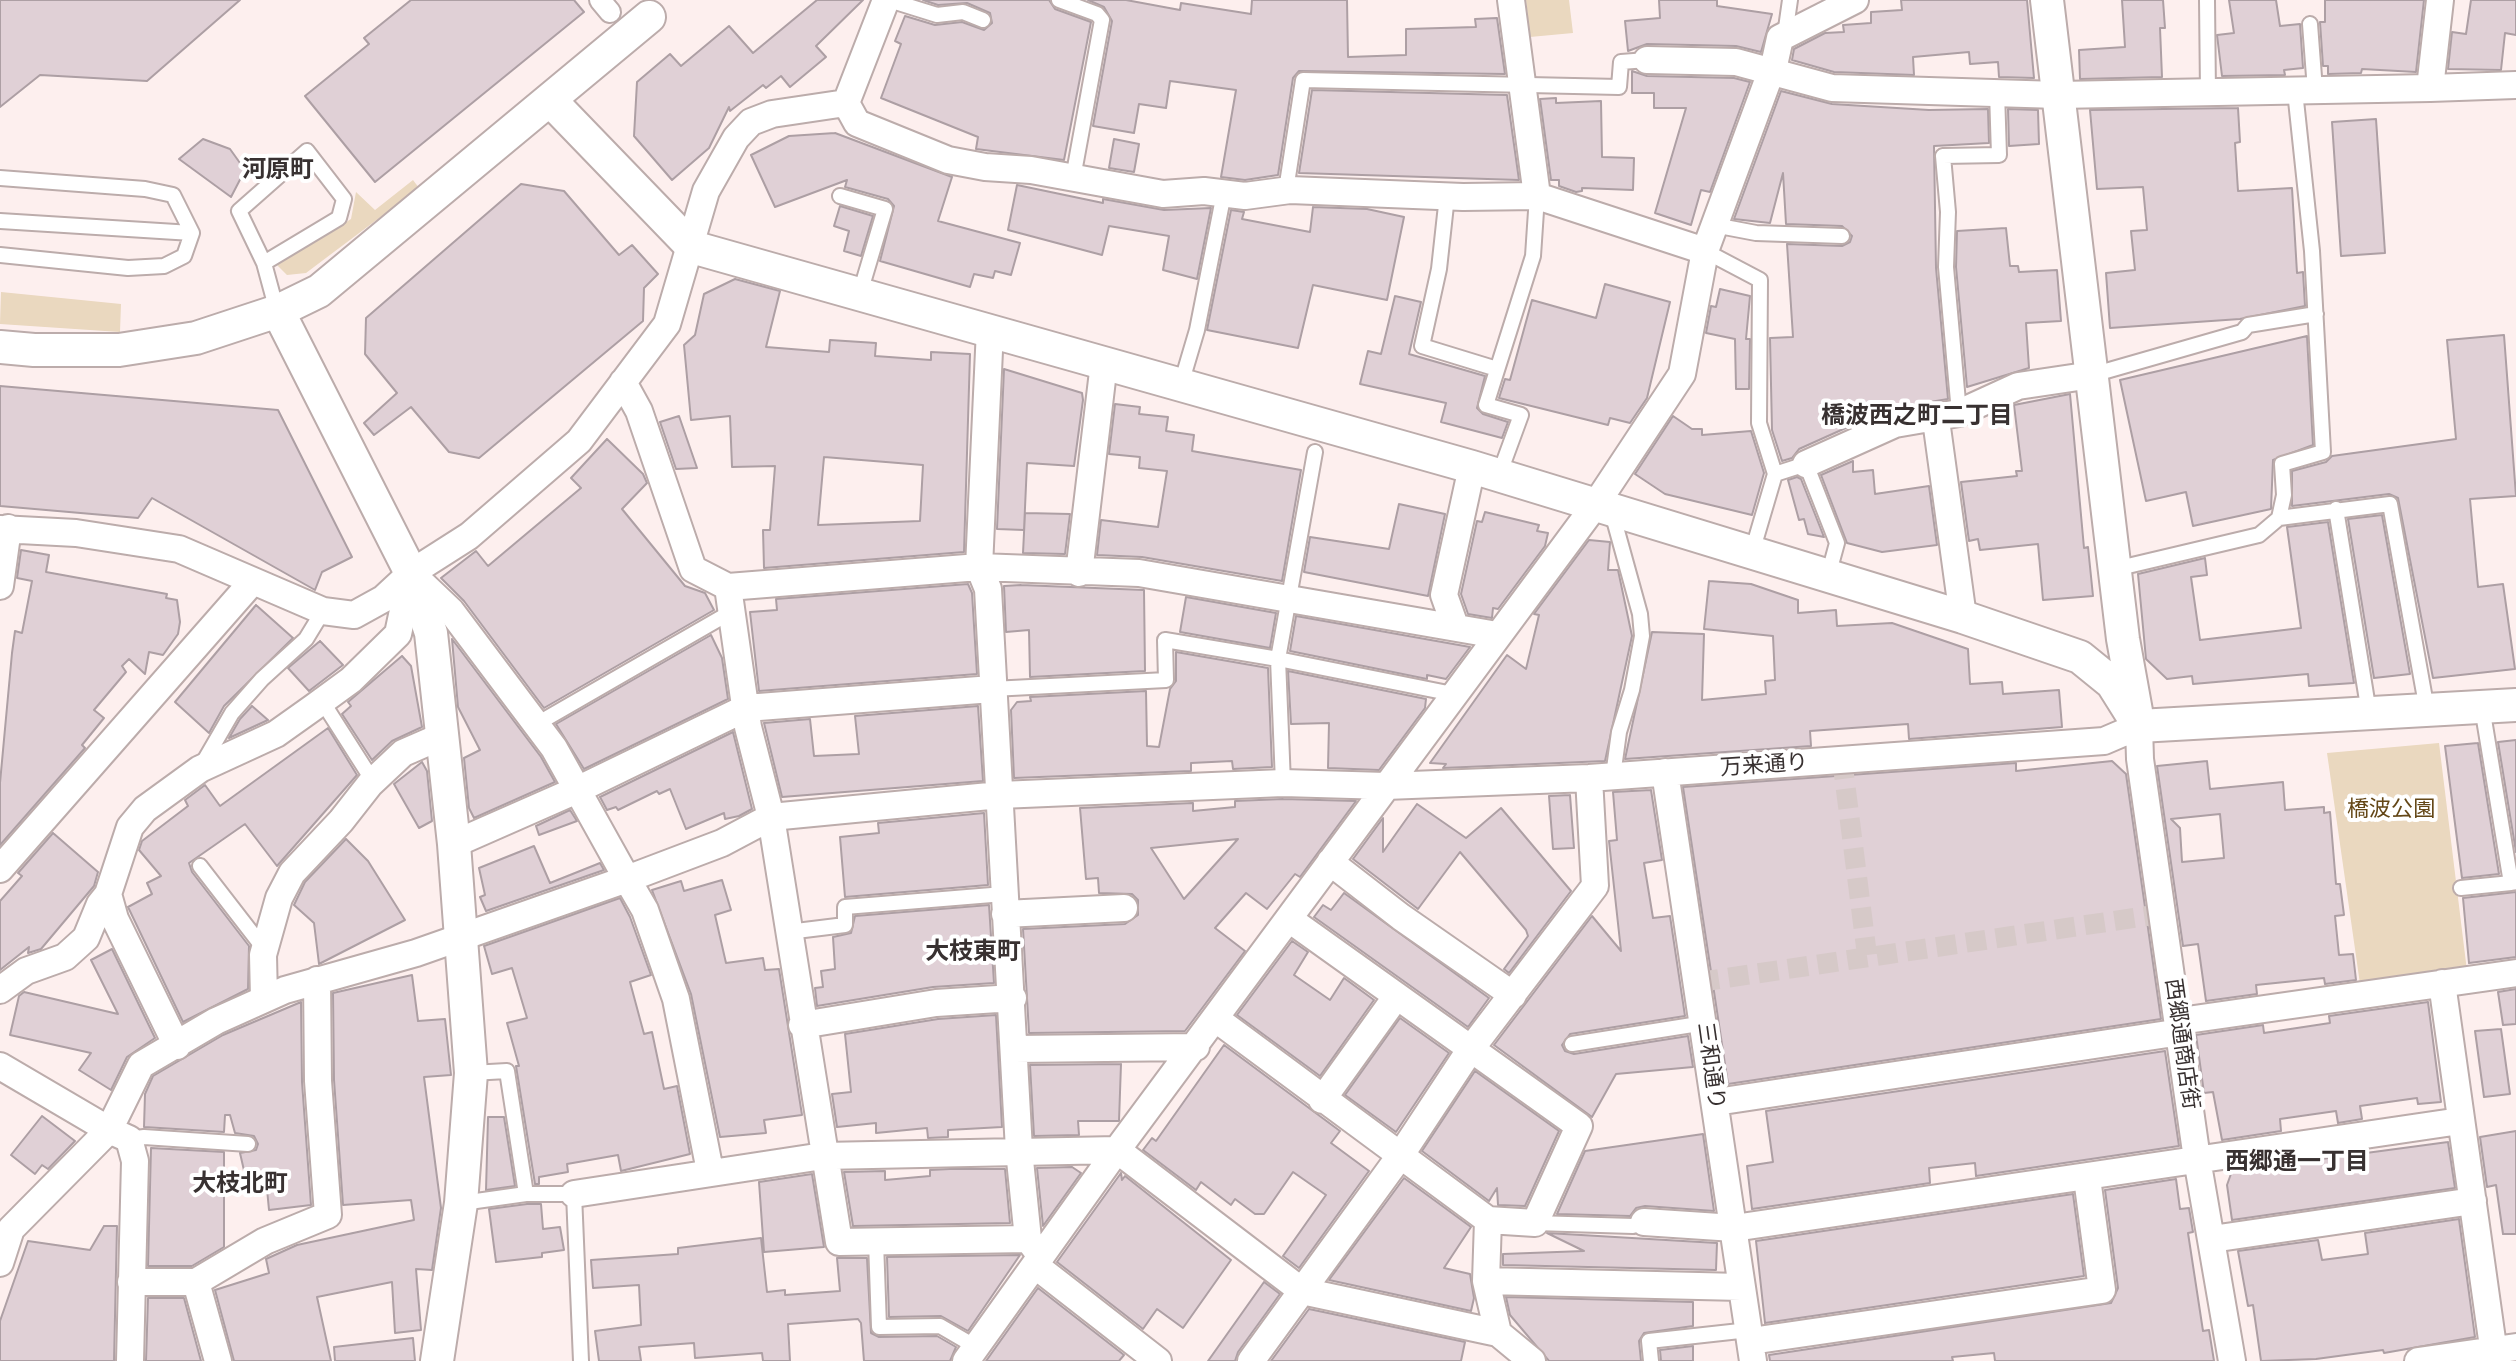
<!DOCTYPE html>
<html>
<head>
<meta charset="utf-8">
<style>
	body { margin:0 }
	canvas { display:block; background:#fdefee }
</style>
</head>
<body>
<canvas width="2516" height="1361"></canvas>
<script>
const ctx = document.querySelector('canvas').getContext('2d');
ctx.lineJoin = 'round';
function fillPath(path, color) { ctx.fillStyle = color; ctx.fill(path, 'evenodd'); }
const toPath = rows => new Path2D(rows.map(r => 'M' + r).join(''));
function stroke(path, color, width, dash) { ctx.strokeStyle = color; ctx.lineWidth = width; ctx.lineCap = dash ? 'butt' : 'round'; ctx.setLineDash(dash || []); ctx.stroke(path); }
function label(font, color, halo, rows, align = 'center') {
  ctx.font = font + ' "Public Sans","Noto Sans JP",sans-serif'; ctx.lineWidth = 8; ctx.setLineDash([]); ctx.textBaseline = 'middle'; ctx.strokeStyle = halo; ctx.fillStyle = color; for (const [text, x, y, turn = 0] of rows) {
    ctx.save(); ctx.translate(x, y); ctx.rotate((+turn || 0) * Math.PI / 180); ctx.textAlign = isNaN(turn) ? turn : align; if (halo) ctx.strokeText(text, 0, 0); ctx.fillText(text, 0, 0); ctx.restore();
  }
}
const green = toPath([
	[1526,0,1569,0,1573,33,1530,37],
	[413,180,419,188,306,273,287,275,277,265,351,219,356,192,375,210],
	[1,292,121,304,120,332,0,324],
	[2439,743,2467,971,2360,984,2327,753]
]);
const building = toPath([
	[0,0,240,0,147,81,40,75,0,107,0,0],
	[411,0,574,0,584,12,375,182,305,96,369,44,364,38,411,0],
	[817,0,863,0,816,46,826,57,790,87,781,76,766,88,763,85,730,111,729,107,709,148,672,180,634,136,637,82,670,54,681,66,729,26,753,53,817,0],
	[923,0,1049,0,1055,9,1091,22,1064,160,976,149,978,137,881,98,901,44,895,41,905,16,935,25,962,22,984,30,992,23,990,13,967,3,938,5,923,0],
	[1088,0,1126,0,1180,10,1181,3,1251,14,1252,0,1347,0,1348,57,1406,55,1406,29,1476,27,1475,19,1497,18,1505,74,1299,71,1293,78,1278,175,1245,180,1221,177,1236,90,1170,81,1166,108,1139,104,1134,133,1093,126,1112,21,1104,7,1088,0],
	[1659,0,1717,0,1717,6,1772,14,1761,52,1736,46,1647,44,1628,51,1625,21,1660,18,1659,0],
	[1901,0,2027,0,2034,78,1999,77,1998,62,1970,64,1969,52,1913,57,1914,75,1834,72,1792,60,1794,49,1825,33,1844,32,1843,25,1871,23,1871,12,1902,10,1901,0],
	[2122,0,2163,0,2165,28,2160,28,2162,77,2080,79,2079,50,2125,47,2122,0],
	[2229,0,2276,0,2280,26,2300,24,2303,68,2284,70,2285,75,2222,76,2217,35,2234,33,2229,0],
	[2325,0,2424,0,2416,72,2362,69,2361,73,2328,74,2328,66,2323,66,2320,22,2325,22,2325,0],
	[2471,0,2516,0,2516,35,2505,33,2501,70,2448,69,2452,32,2466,34,2471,0],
	[1632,71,1647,76,1734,78,1750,82,1710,192,1701,190,1691,225,1655,213,1686,108,1654,108,1654,93,1632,93,1632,71],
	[1312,90,1507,95,1519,180,1299,173,1312,90],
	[1781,91,1832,104,1929,110,1988,109,1989,143,1934,146,1936,268,1948,399,1888,409,1799,449,1792,458,1782,461,1772,430,1770,338,1793,337,1787,244,1842,246,1850,242,1852,236,1842,226,1786,224,1783,173,1770,223,1734,219,1781,91],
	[1556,98,1556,103,1601,101,1602,157,1634,158,1633,190,1582,188,1582,191,1576,192,1559,186,1559,180,1551,180,1540,99,1556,98],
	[2238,108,2240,142,2235,143,2238,191,2292,188,2297,273,2303,272,2305,306,2240,319,2110,328,2106,273,2135,270,2131,231,2147,230,2143,187,2097,189,2090,110,2238,108],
	[2008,109,2038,110,2039,144,2009,146,2008,109],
	[2376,119,2385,253,2341,256,2332,122,2376,119],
	[835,133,952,177,938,221,1020,243,1011,275,995,271,993,278,974,274,970,287,880,261,894,206,888,199,845,187,847,180,775,207,751,155,789,136,835,133],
	[203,139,230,149,245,170,231,197,179,159,203,139],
	[1114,139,1139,144,1134,172,1109,168,1114,139],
	[521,184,564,191,619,255,632,245,658,274,644,288,643,321,479,458,449,452,411,407,374,435,364,423,397,393,365,354,366,318,521,184],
	[1017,185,1103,203,1103,199,1164,210,1211,208,1197,279,1163,270,1169,236,1109,226,1102,255,1008,230,1017,185],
	[840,206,873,216,861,256,844,251,849,231,834,226,840,206],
	[1313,207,1367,209,1404,217,1387,300,1313,285,1298,348,1207,330,1231,210,1244,212,1242,219,1310,232,1313,207],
	[2006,228,2010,266,2018,266,2019,272,2057,270,2061,321,2026,323,2029,368,1967,387,1956,267,1957,231,2006,228],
	[735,279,780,291,766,347,829,352,830,340,876,343,875,356,931,360,931,352,970,354,964,552,764,568,763,530,770,530,775,466,732,467,730,416,691,420,684,345,695,335,704,294,735,279],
	[824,457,923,465,920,521,818,525,824,457],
	[1605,284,1670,302,1647,398,1630,423,1610,418,1608,425,1499,398,1505,379,1510,380,1532,300,1596,318,1605,284],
	[1720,289,1750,296,1746,339,1750,339,1749,389,1736,389,1735,339,1706,333,1711,306,1716,307,1720,289],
	[1395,296,1421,302,1409,354,1485,376,1477,408,1483,414,1508,422,1502,438,1441,422,1446,403,1360,384,1368,351,1381,354,1395,296],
	[2504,335,2516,496,2470,499,2478,587,2503,584,2515,669,2433,678,2398,498,2389,494,2292,506,2292,471,2326,462,2332,456,2456,439,2447,340,2504,335],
	[2307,336,2313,445,2273,460,2271,509,2193,526,2186,492,2146,501,2120,380,2307,336],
	[1004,369,1082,393,1083,400,1074,466,1027,463,1024,530,997,529,1004,369],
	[0,386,278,410,352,557,322,572,315,590,152,498,138,518,0,506,0,386],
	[2070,394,2084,548,2088,547,2093,596,2043,600,2038,544,1980,550,1978,539,1969,541,1961,482,2017,476,2016,471,2022,471,2014,405,2070,394],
	[1115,404,1140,407,1139,414,1168,417,1166,431,1194,435,1192,451,1301,470,1282,581,1142,557,1097,555,1101,520,1158,527,1167,471,1139,468,1140,457,1109,454,1115,404],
	[679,416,697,468,676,469,660,422,679,416],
	[1673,416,1692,429,1702,429,1702,435,1751,431,1764,473,1752,515,1665,494,1635,474,1673,416],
	[607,439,643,474,647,483,622,509,685,586,705,593,714,610,544,708,464,601,441,578,476,551,488,566,581,488,571,478,607,439],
	[1853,461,1853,472,1873,470,1875,494,1929,486,1937,545,1882,552,1847,543,1821,475,1853,461],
	[1797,477,1801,479,1824,537,1808,534,1804,519,1799,520,1788,480,1797,477],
	[1399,504,1445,514,1428,596,1304,572,1310,537,1389,549,1399,504],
	[1485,512,1539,525,1537,531,1548,533,1545,546,1498,609,1493,608,1492,618,1468,614,1461,594,1477,521,1482,522,1485,512],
	[1025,513,1070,514,1065,554,1023,553,1025,513],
	[2382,515,2410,674,2374,678,2348,519,2382,515],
	[2328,522,2354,683,2309,686,2308,674,2193,684,2192,676,2167,679,2146,659,2138,574,2205,558,2207,575,2191,577,2200,640,2301,628,2287,527,2328,522],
	[1589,540,1610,542,1608,570,1618,570,1632,636,1605,761,1443,768,1446,764,1430,763,1507,655,1526,669,1539,615,1534,614,1589,540],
	[21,550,49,555,46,572,167,594,166,598,177,600,180,622,178,634,163,655,149,652,145,674,129,659,122,666,126,672,94,710,104,718,82,745,85,748,0,845,0,783,12,653,15,631,22,633,32,581,17,578,21,550],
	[1709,581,1751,584,1798,600,1798,613,1836,610,1837,626,1892,623,1968,649,1970,684,2002,682,2003,694,2059,690,2062,727,1909,739,1908,724,1810,731,1811,746,1625,759,1652,632,1704,634,1702,700,1766,694,1765,681,1775,680,1773,636,1704,629,1709,581],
	[968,584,972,593,977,674,759,691,750,612,777,610,776,599,968,584],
	[1021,585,1144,590,1145,671,1030,677,1029,630,1006,632,1004,586,1021,585],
	[1186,597,1276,613,1270,648,1180,632,1186,597],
	[256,605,293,638,224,706,209,733,175,702,256,605],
	[1296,616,1470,647,1446,679,1427,675,1427,679,1290,651,1296,616],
	[711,635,722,658,728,699,584,769,556,724,711,635],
	[452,639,541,757,555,782,474,818,469,808,464,758,480,750,458,707,452,639],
	[320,641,343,665,309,691,288,668,320,641],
	[1176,652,1268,668,1272,767,1233,769,1232,761,1191,763,1191,771,1014,778,1011,710,1017,702,1031,701,1030,697,1146,691,1147,746,1159,747,1170,689,1176,681,1176,652],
	[402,656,411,666,422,727,392,741,372,760,342,714,351,706,348,702,402,656],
	[1288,671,1426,699,1425,708,1379,770,1328,768,1329,723,1291,724,1288,671],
	[252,706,268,720,229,738,240,719,252,706],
	[978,706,983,781,782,797,764,723,810,719,814,756,859,754,855,716,978,706],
	[328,728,357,775,277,866,245,824,189,863,192,872,249,946,248,989,183,1022,128,907,152,894,147,883,161,876,139,850,142,841,188,806,185,800,205,785,220,806,328,728],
	[733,732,752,809,739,816,725,819,724,813,686,829,670,789,659,794,657,791,618,810,616,807,607,810,600,797,733,732],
	[2516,740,2516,852,2498,742,2516,740],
	[2478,743,2499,874,2462,878,2445,746,2478,743],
	[2112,761,2126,774,2161,1019,1728,1084,1683,787,2016,763,2016,771,2112,761],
	[2207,761,2210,789,2283,782,2285,810,2324,807,2324,813,2330,812,2336,884,2340,884,2344,915,2335,916,2339,955,2353,954,2356,980,2325,984,2324,978,2256,985,2257,994,2206,1001,2198,944,2183,946,2157,766,2207,761],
	[2220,814,2224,858,2182,862,2180,828,2171,819,2220,814],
	[422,762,427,771,432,821,419,828,394,784,422,762],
	[1651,790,1662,860,1644,863,1653,918,1670,916,1685,1016,1570,1034,1562,1045,1565,1051,1574,1054,1688,1036,1693,1067,1616,1074,1592,1117,1494,1045,1592,916,1621,951,1609,841,1617,840,1613,792,1651,790],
	[1570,795,1574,848,1553,849,1549,796,1570,795],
	[1283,799,1356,801,1300,877,1295,874,1267,909,1246,893,1215,928,1245,951,1185,1031,1029,1033,1023,929,1125,924,1138,915,1138,900,1132,894,1099,893,1098,878,1086,879,1080,808,1193,803,1193,811,1235,807,1235,801,1283,799],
	[1238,839,1184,899,1151,848,1238,839],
	[1417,804,1466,838,1501,808,1571,891,1509,973,1504,969,1528,936,1526,930,1460,852,1418,909,1353,859,1383,818,1383,852,1417,804],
	[570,810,577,821,539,835,536,826,570,810],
	[984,813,988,885,845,897,840,837,879,833,878,823,984,813],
	[53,833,98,872,94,886,41,949,28,953,29,947,0,970,0,901,22,876,18,873,53,833],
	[346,839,368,861,405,920,319,964,314,923,294,905,305,882,346,839],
	[534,846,550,883,600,863,604,870,486,911,480,897,485,895,479,868,534,846],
	[722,880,731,910,715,915,726,963,763,958,765,970,779,969,802,1115,764,1120,766,1133,720,1137,691,994,652,890,681,881,684,891,722,880],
	[2516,892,2516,957,2469,963,2463,898,2516,892],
	[1344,893,1489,998,1468,1027,1314,917,1323,905,1331,910,1344,893],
	[620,898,630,917,651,975,630,982,644,1034,652,1032,664,1089,677,1086,690,1154,621,1171,618,1155,567,1164,568,1172,539,1177,539,1184,535,1184,516,1066,519,1066,507,1023,527,1018,512,968,492,974,484,946,620,898],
	[989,905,994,983,933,987,817,1006,815,988,823,987,821,971,835,969,833,937,851,933,855,916,989,905],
	[1292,941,1308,952,1294,975,1330,1000,1344,978,1374,1000,1320,1076,1237,1015,1292,941],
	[112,949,155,1038,127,1057,111,1090,79,1070,91,1053,10,1035,19,996,24,992,118,1014,91,960,112,949],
	[412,975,418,1021,445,1019,451,1075,424,1077,441,1208,432,1270,416,1269,421,1330,395,1333,392,1282,317,1297,331,1361,234,1361,215,1290,269,1273,266,1259,297,1245,414,1220,411,1200,343,1205,334,1080,333,993,412,975],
	[2516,989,2516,1024,2503,1025,2498,992,2516,989],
	[301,1002,302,1082,311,1205,269,1210,267,1189,248,1188,240,1153,256,1150,258,1144,254,1136,235,1133,230,1115,225,1115,224,1132,144,1127,145,1094,153,1076,223,1035,301,1002],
	[2428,1002,2441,1102,2418,1104,2417,1098,2360,1106,2362,1119,2338,1123,2336,1111,2280,1119,2281,1131,2222,1140,2213,1092,2204,1093,2196,1035,2263,1025,2264,1033,2330,1023,2329,1016,2428,1002],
	[996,1015,1002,1127,948,1130,948,1137,928,1138,927,1128,876,1133,876,1123,837,1127,832,1094,851,1092,845,1034,938,1019,996,1015],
	[1400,1018,1449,1053,1396,1132,1345,1095,1400,1018],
	[2501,1029,2510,1094,2484,1097,2475,1031,2501,1029],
	[1224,1045,1340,1131,1331,1143,1369,1171,1299,1268,1283,1256,1326,1195,1293,1172,1264,1214,1255,1214,1235,1199,1231,1205,1201,1182,1196,1190,1143,1150,1152,1138,1156,1141,1224,1045],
	[2165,1051,2179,1146,1976,1176,1975,1163,1929,1168,1930,1183,1752,1209,1747,1166,1773,1162,1766,1111,2165,1051],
	[1121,1064,1119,1121,1078,1121,1079,1135,1034,1136,1030,1065,1121,1064],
	[1475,1071,1559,1131,1525,1206,1498,1205,1497,1188,1489,1201,1422,1151,1475,1071],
	[42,1116,75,1141,48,1169,42,1165,35,1174,11,1155,42,1116],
	[488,1117,504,1117,515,1186,486,1190,488,1117],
	[2516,1131,2516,1234,2503,1234,2496,1185,2487,1187,2480,1137,2516,1131],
	[1703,1134,1714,1211,1645,1206,1636,1208,1630,1216,1557,1214,1585,1151,1703,1134],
	[2448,1142,2455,1188,2232,1220,2227,1185,2232,1171,2448,1142],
	[151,1148,224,1152,224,1247,192,1266,148,1266,151,1148],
	[1072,1167,1081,1173,1043,1226,1037,1168,1072,1167],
	[950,1169,1005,1169,1010,1223,853,1226,844,1172,885,1171,885,1180,930,1176,930,1170,950,1169],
	[1121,1173,1122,1180,1125,1176,1231,1260,1183,1328,1157,1309,1143,1329,1057,1262,1121,1173],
	[812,1174,824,1247,764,1252,759,1182,812,1174],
	[1404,1178,1471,1227,1444,1268,1470,1274,1474,1298,1471,1311,1329,1280,1404,1178],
	[2176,1179,2180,1209,2189,1208,2193,1232,2188,1233,2203,1331,2209,1330,2214,1361,1995,1361,1994,1353,1952,1357,1953,1361,1770,1361,1769,1355,2111,1303,2118,1288,2105,1190,2176,1179],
	[2073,1194,2084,1276,1765,1323,1756,1241,2073,1194],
	[527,1204,541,1204,543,1229,560,1227,564,1250,542,1253,542,1257,496,1262,489,1209,527,1204],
	[2459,1219,2475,1337,2384,1353,2383,1350,2316,1359,2261,1361,2253,1305,2248,1306,2238,1251,2318,1240,2322,1260,2368,1254,2365,1233,2459,1219],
	[104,1226,117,1226,114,1361,0,1361,0,1321,28,1241,90,1250,104,1226],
	[1547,1233,1717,1243,1716,1270,1503,1265,1503,1254,1584,1251,1547,1233],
	[761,1238,767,1292,785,1290,785,1295,840,1291,837,1258,867,1258,871,1333,879,1337,937,1336,956,1347,950,1361,864,1361,861,1323,858,1319,788,1324,790,1361,763,1361,762,1353,695,1358,694,1343,639,1347,641,1361,599,1361,595,1331,641,1325,639,1285,593,1288,591,1260,678,1254,678,1248,761,1238],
	[1020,1255,968,1331,941,1316,889,1317,887,1257,1020,1255],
	[1264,1282,1280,1294,1238,1352,1235,1361,1208,1361,1264,1282],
	[1038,1288,1124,1355,1119,1361,986,1361,1038,1288],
	[1506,1297,1693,1302,1693,1326,1644,1333,1639,1341,1641,1361,1549,1361,1510,1315,1506,1297],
	[148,1298,184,1298,201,1361,146,1361,148,1298],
	[1309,1309,1465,1342,1461,1361,1271,1361,1309,1309],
	[413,1338,415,1361,335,1361,334,1347,413,1338],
	[1693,1346,1693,1361,1661,1361,1660,1350,1693,1346]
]);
const pedestrianTunnel = toPath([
	[1842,759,1867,955],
	[1699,982,2161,914]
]);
const service = toPath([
	[889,0,937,15,963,12,983,20],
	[1059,0,1097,14,1102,20,1073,178],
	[2207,0,2208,93],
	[2310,24,2315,90],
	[1785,35,1790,0],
	[0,178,145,189,173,195,192,233,184,256,164,266,128,268,0,255],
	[1286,190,1303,80,1619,87,1621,62,1647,60],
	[840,196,885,209,860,293],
	[1447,196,1439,269,1422,346,1497,369],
	[0,221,192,233],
	[1714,225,1756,233,1842,236],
	[1705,251,1760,280,1759,423,1775,474,1806,464,1837,543,1828,576],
	[264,263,339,218,344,199,307,151,239,211,264,263,277,311],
	[2092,375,2242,332,2248,325,2316,314],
	[1181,384,1197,330,1224,193],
	[1959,413,1946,267,1948,212,1943,156,1999,155,1997,92],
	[1499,475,1521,415,1486,405,1533,256,1537,196],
	[1611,509,1640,614,1642,636,1632,690,1619,732,1613,776],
	[2336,509,2369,713],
	[2279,518,2390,504,2427,710],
	[1752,552,1775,474],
	[2115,569,2259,535,2279,518,2284,495,2282,464,2323,452,2312,251,2295,91],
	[992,689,1166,680,1165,640,1278,659,1315,452],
	[322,701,373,781],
	[2482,707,2511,883,2516,882],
	[535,725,731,612],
	[203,763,232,713,262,679,306,639,323,611],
	[1283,783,1278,659,1453,694],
	[200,866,265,950],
	[2461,888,2511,883],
	[788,932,845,925,845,907,1004,894],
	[1572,1044,1705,1023],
	[471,1073,507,1071,526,1194,574,1194,581,1361],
	[129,1139,144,1137,248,1144],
	[462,1203,526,1194],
	[1535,1223,1633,1226,1644,1222],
	[876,1241,879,1327,940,1326,976,1347],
	[1651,1361,1649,1341,1749,1330]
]);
const pedestrian = toPath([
	[600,0,610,12]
]);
const minor = toPath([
	[1511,0,1537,196],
	[1647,60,1736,62,1832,88,2058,95,2430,88,2440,0],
	[2430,88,2516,85],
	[846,103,857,123,948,160,985,167,1031,170,1163,194,1204,191,1245,196,1290,190,1463,197,1537,196,1705,251],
	[990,329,979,567,988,589,1019,1150,1028,1239,1037,1251],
	[623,382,639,411,693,569,728,587,748,727,771,817,839,1242,1028,1239],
	[1936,420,1963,617],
	[1806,464,1895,424,1959,413,2018,386,2092,375],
	[0,529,76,533,179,549,323,611,354,615,383,599,411,573,469,536,579,441,667,324,706,191,736,138,751,122,772,114,846,103,886,0],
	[411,573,451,611,554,748,627,879,722,843,771,817,1000,795,1283,783,1386,786,1589,778,2104,741,2139,726,2140,759,2197,1159,2232,1361],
	[1079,573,1104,363],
	[0,586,8,528],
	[728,587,979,567,1139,573,1497,635],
	[1455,626,1444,595,1472,467],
	[1665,772,1753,1361],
	[454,844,579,789,746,708,992,689],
	[1330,862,1401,917,1513,995],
	[0,869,253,581],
	[108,894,115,919,177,1046],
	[1005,914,1124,908],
	[1289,919,1579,1126,1535,1223,1488,1220],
	[2442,983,2495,1361],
	[0,990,26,971,65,957,86,938,100,904,108,894,130,827,145,809,200,769,276,734,314,707,351,680,398,634,411,573],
	[264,999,263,955,279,898,292,873,341,821,370,784,403,753,442,736],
	[1216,1019,1488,1220,1486,1281,1498,1333,1532,1361],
	[2180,1021,2516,973],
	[802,1025,936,1003,1013,998],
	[1015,1049,1196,1047],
	[0,1066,109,1130,141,1065,216,1021,285,990,416,953,627,879,645,910,676,999,710,1171],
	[1322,1100,1396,997],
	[1716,1102,2181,1032],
	[574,1194,823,1156,1117,1150,1302,1291,1498,1333],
	[1644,1222,1734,1228,2460,1121],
	[2212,1239,2473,1201],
	[0,1263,11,1229,109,1130,129,1139,135,1161,130,1361],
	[1036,1266,1158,1361],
	[1486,1281,1741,1287],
	[131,1282,196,1282,265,1241,328,1215,318,1081,317,980],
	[196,1282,218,1361],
	[1751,1341,2102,1290,2087,1178],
	[966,1361,1117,1150,1596,504,1682,374,1705,251,1775,61,1780,38,1855,0],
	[1251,1361,1400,1156,1470,1050,1595,886,1589,778],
	[2418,1361,2516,1347]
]);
const tertiary = toPath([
	[2047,0,2123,639,2136,711],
	[550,100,692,247,1472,467,1963,617,2080,657,2112,683,2139,726,2516,705],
	[278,311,411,573,431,633,454,844,471,1073,461,1203,437,1361],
	[0,347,34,350,119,350,196,338,278,311,319,291,649,17]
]);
const streetNames = [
	["万来通り",1764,765,-4],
	["西郷通商店街",2182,1044,82],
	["三和通り",1711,1066,82]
];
const parkNames = [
	["橋波公園",2391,809]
];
const neighbourhoodNames = [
	["河原町",278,170],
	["橋波西之町二丁目",1917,416],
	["大枝東町",973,952],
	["西郷通一丁目",2297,1162],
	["大枝北町",240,1184]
];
fillPath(green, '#ead8bf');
fillPath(building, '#e0d0d6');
stroke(building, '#ad9fa4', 2);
stroke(pedestrianTunnel, '#d6c9c8', 20, [20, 10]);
stroke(service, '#bcacab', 18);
stroke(pedestrian, '#bcacab', 24);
stroke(minor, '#bcacab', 30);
stroke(tertiary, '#bcacab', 36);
stroke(service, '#fff', 14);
stroke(pedestrian, '#fff', 20);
stroke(minor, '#fff', 26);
stroke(tertiary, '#fff', 32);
label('22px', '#383131', '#fff', streetNames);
label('22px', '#644717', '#fff', parkNames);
label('bold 24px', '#383131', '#fff', neighbourhoodNames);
</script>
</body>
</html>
